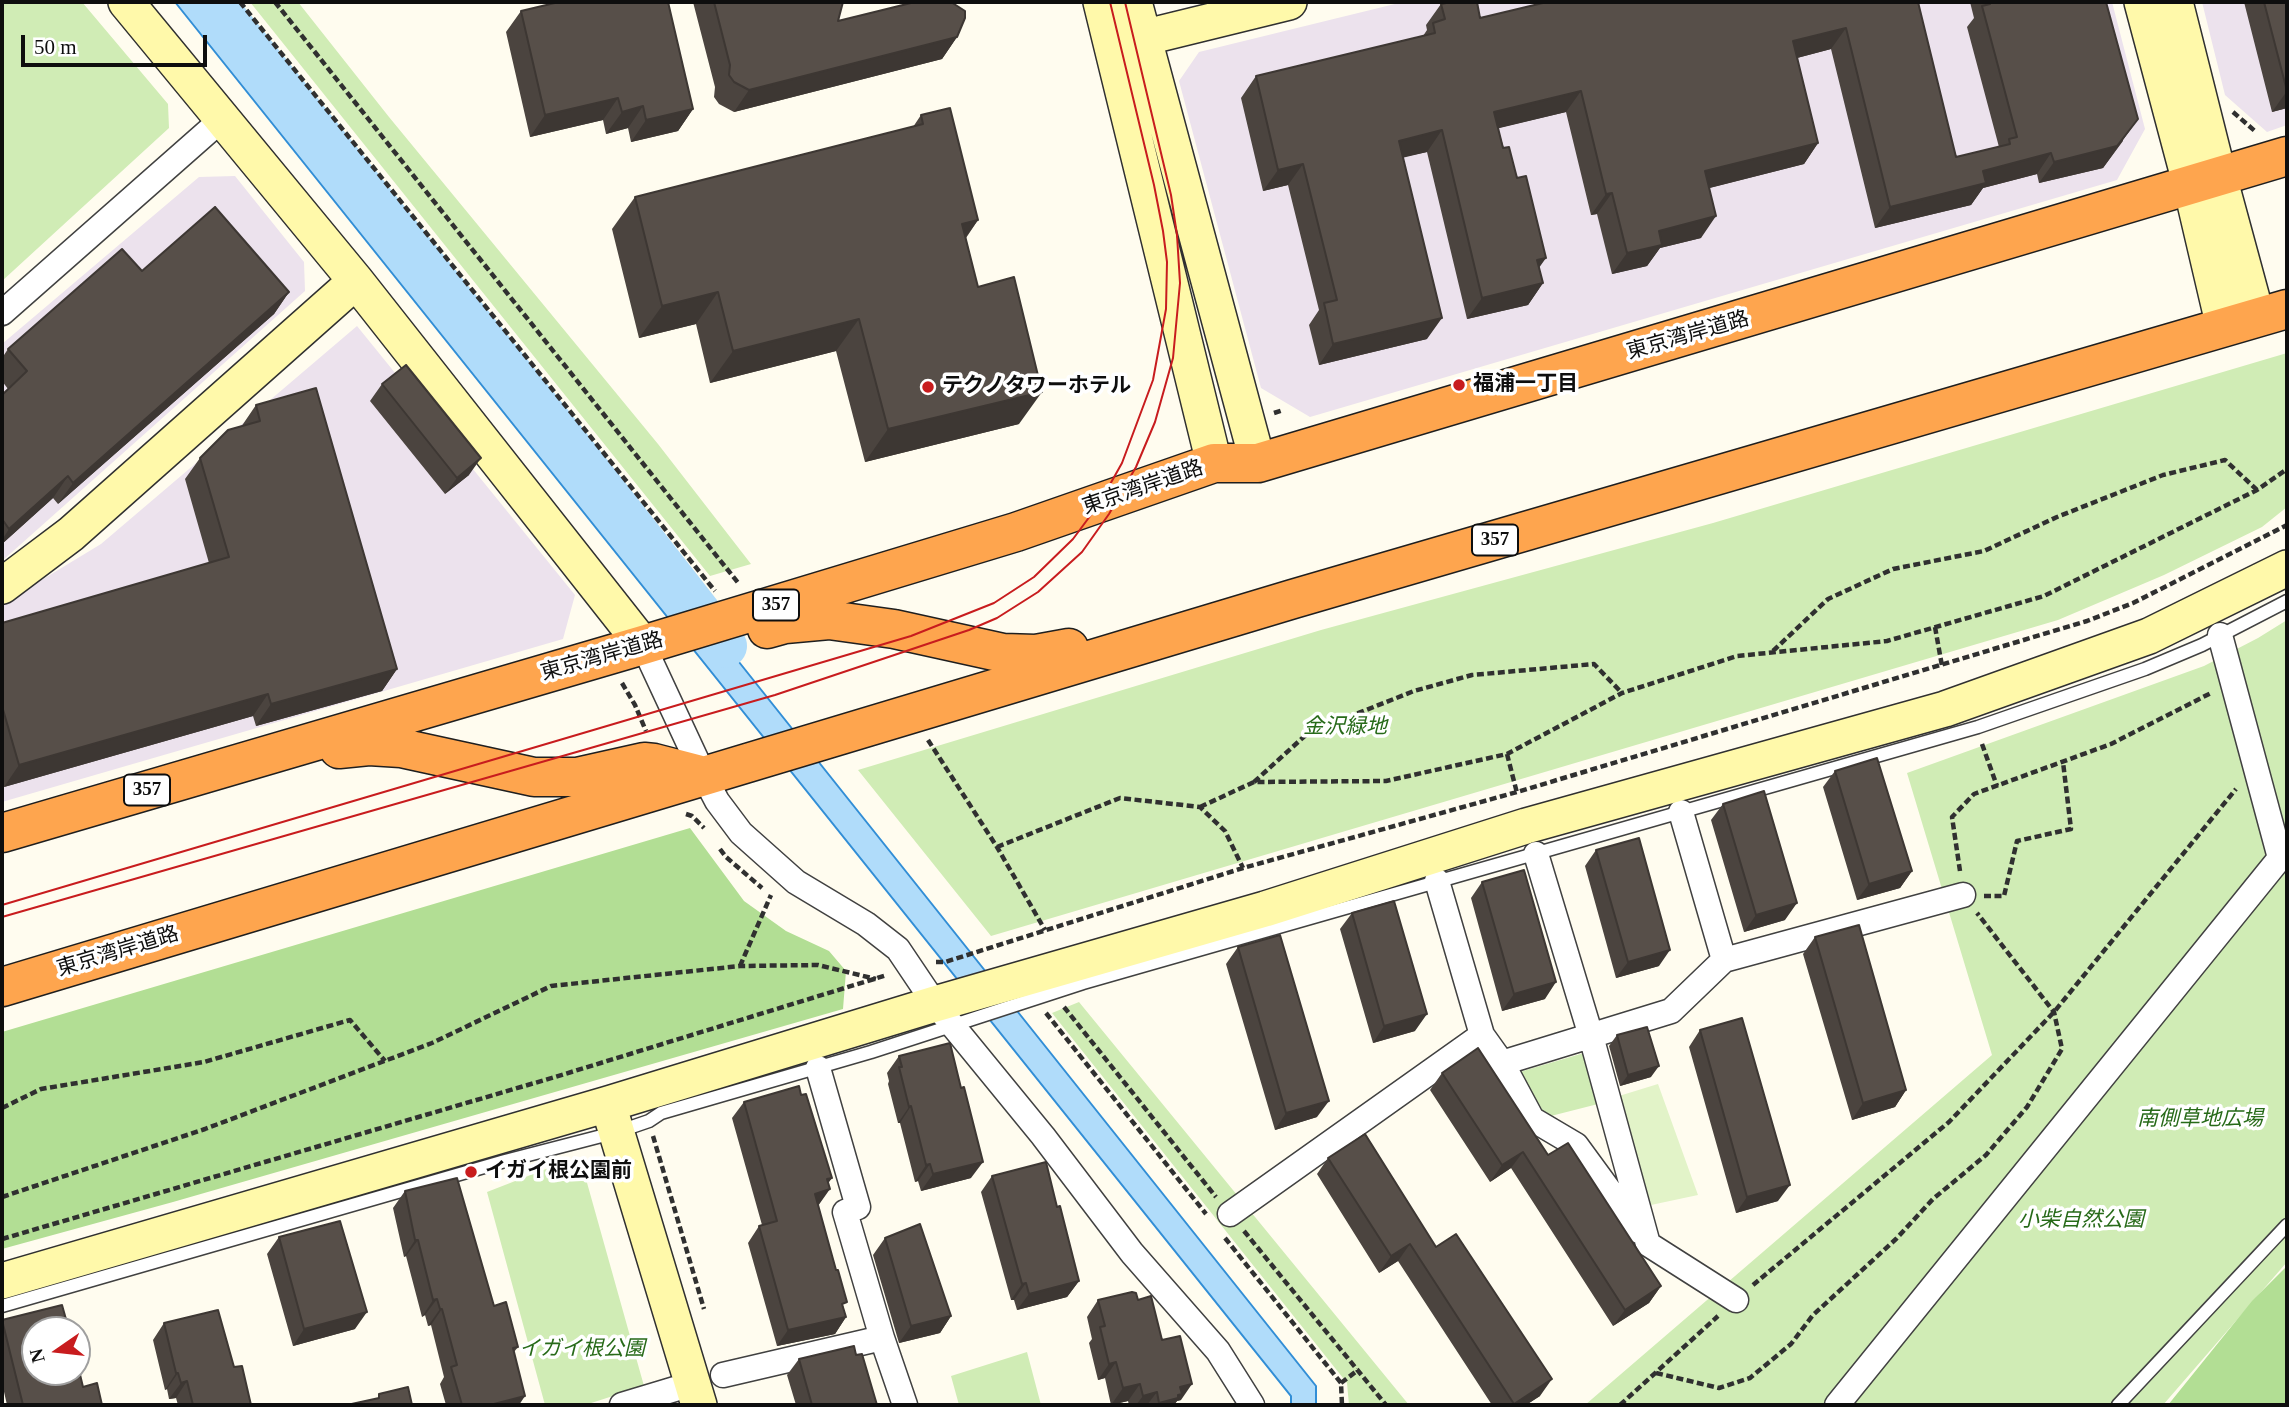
<!DOCTYPE html>
<html>
<head>
<meta charset="utf-8">
<style>
	body { margin:0 }
	#map { position:relative; width:2289px; height:1407px; overflow:hidden; background:#fffcef; font-family:"Times New Roman",serif }
	canvas { display:block }
	.frame { position:absolute; inset:0; border:4px solid #0e0e0e; pointer-events:none }
	.north { position:absolute; left:21px; top:1316px; width:70px; height:70px; box-sizing:border-box; background:#fff; border:2px solid #9f9f9f; border-radius:50%; rotate:256deg; font-size:19px; font-weight:700; line-height:28px; text-align:center; color:#0e0e0e }
	.north::after { content:''; display:block; margin:auto; width:24px; height:32px; background:#c81c1e; clip-path:polygon(50% 0,100% 100%,50% 72%,0 100%) }
	.scale { position:absolute; left:21px; top:35px; width:186px; height:32px; box-sizing:border-box; border:4px solid #0e0e0e; border-top:0; padding-left:9px; font-size:21px; line-height:24px; white-space:nowrap; color:#0e0e0e; -webkit-text-stroke:5px #fff; paint-order:stroke }
</style>
</head>
<body>
<div id="map">
<canvas width="2289" height="1407"></canvas>
<div class="frame"></div>
<div class="north">N</div>
<div class="scale">50 m</div>
</div>
<script>
const ctx = document.querySelector('canvas').getContext('2d');
ctx.lineJoin = 'round';
function fillPath(path, color) { ctx.fillStyle = color; ctx.fill(path, 'evenodd'); }
const toPath = rows => new Path2D(rows.map(r => 'M' + r).join(''));
function stroke(path, color, width, dash) { ctx.strokeStyle = color; ctx.lineWidth = width; ctx.lineCap = dash ? 'butt' : 'round'; ctx.setLineDash(dash || []); ctx.stroke(path); }
function label(font, color, halo, rows, align = 'center') {
  ctx.font = font + ' "Times New Roman","Noto Sans JP",serif'; ctx.lineWidth = 7; ctx.setLineDash([]); ctx.textBaseline = 'middle'; ctx.strokeStyle = halo; ctx.fillStyle = color; for (const [text, x, y, turn = 0] of rows) {
    ctx.save(); ctx.translate(x, y); ctx.rotate((+turn || 0) * Math.PI / 180); ctx.textAlign = isNaN(turn) ? turn : align; if (halo) ctx.strokeText(text, 0, 0); ctx.fillText(text, 0, 0); ctx.restore();
  }
}
const industrial = toPath([
	[1403,2,2112,2,2145,129,2117,180,1310,417,1261,388,1179,81,1199,52],
	[2202,2,2287,2,2287,125,2267,132,2225,95],
	[235,176,304,262,305,291,2,561,2,344,199,177],
	[357,326,575,595,563,639,2,802,2,604,101,544]
]);
const green = toPath([
	[2,2,82,2,168,104,169,128,2,281],
	[250,2,298,2,389,117,658,444,751,564,710,576],
	[2287,353,2287,507,2262,527,2164,575,2058,620,991,936,858,770,1321,630,1713,523],
	[2287,620,2287,1262,2163,1405,1585,1405,1992,1055,1907,773,2204,666,2258,638],
	[1079,1002,1409,1405,1349,1405,1347,1383,1052,1013],
	[1584,1053,1598,1104,1547,1117,1516,1073],
	[564,1162,584,1172,644,1386,585,1405,545,1405,487,1192],
	[1027,1352,1041,1405,959,1405,951,1376]
]);
const forest = toPath([
	[690,828,744,901,786,931,829,951,846,971,843,1009,173,1202,2,1249,2,1032],
	[2287,1266,2287,1405,2168,1405,2252,1301]
]);
const pitch = toPath([
	[1658,1084,1698,1195,1651,1205,1619,1096]
]);
const water = toPath([
	[175,2,213,2,1316,1386,1316,1405,1291,1405,1291,1396,175,2]
]);
const river = toPath([
	[212,2,564,440,725,646]
]);
const path = toPath([
	[240,2,715,591],
	[275,2,739,584],
	[2233,112,2256,132],
	[1274,413,1283,410],
	[1935,627,1942,666],
	[1773,651,1828,599,1893,569,1984,551,2057,517,2163,475,2225,460,2257,490],
	[622,683,635,705,646,731],
	[928,740,997,847,1045,930],
	[1982,744,1997,786],
	[1507,754,1517,793],
	[1254,782,1308,733,1414,691,1472,675,1594,664,1622,693],
	[1200,807,1254,782,1386,781,1507,754,1622,693,1737,656,1887,641,2044,596,2257,490,2287,469],
	[686,814,692,816,704,828],
	[997,847,1120,798,1200,807,1225,831,1243,868],
	[720,849,726,857,762,888],
	[1960,871,1952,817,1974,794,2111,744,2211,693],
	[1984,896,2004,896,2017,841,2071,829,2063,762],
	[936,962,945,962,1243,868,1517,792,2087,621,2133,603,2287,525],
	[740,966,771,895],
	[1064,1007,1216,1197],
	[1046,1013,1206,1214],
	[2,1108,41,1089,204,1062,350,1020,385,1061],
	[653,1136,704,1309],
	[2,1197,205,1129,432,1043,551,986,740,966,818,965,876,979],
	[1244,1231,1386,1405],
	[1225,1238,1341,1383,1342,1405],
	[2,1239,555,1077,887,975],
	[1753,1285,1949,1122,2054,1012,2236,789],
	[1656,1373,1719,1388,1750,1378,1791,1344,1813,1315,1896,1239,1933,1199,1986,1155,2027,1107,2062,1049,2054,1012,1977,913],
	[1341,1383,1358,1370],
	[1620,1405,1718,1316]
]);
const lane = toPath([
	[2,1306,505,1161,617,1132,649,1121,661,1113,871,1052,1083,983,1978,727,2145,669,2202,645,2287,601],
	[2118,1405,2287,1225]
]);
const street = toPath([
	[2,313,221,120],
	[643,645,704,776,717,801,741,833,796,882,866,924,898,949,935,1004,1043,1136,1132,1253,1218,1351,1252,1405],
	[1681,812,1724,960],
	[1536,854,1591,1036,1648,1244,1736,1300],
	[1437,881,1482,1035,1502,1063,1532,1119,1576,1145,1639,1231],
	[1502,1063,1671,1011,1724,960,1963,895],
	[1230,1214,1482,1035],
	[882,1338,905,1405],
	[723,1375,882,1338,845,1212,858,1207,818,1068],
	[622,1405,675,1389],
	[1837,1405,2280,858,2220,635]
]);
const secondary = toPath([
	[126,2,356,281,643,645],
	[1101,2,1214,463],
	[1134,2,1258,463],
	[2142,2,2191,186,2224,327],
	[2175,2,2219,177,2257,317],
	[1122,43,1289,2],
	[2,586,71,534,356,281],
	[608,1104,699,1405],
	[2,1281,608,1104,935,1004,1265,909,1526,826,1945,709,2149,636,2287,568]
]);
const highway = toPath([
	[767,629,785,624,829,620,894,629,1003,653,1036,654,1069,648],
	[339,749,369,746,401,748,534,777,577,777,644,762,654,763,704,776],
	[2,833,643,645,1016,532,1214,463,1258,463,2287,156],
	[2,987,1293,599,2287,309]
]);
const tram = toPath([
	[2,905,911,636,994,603,1034,577,1073,539,1099,504,1122,463,1153,380,1166,309,1167,262,1163,231,1154,185,1110,2],
	[2,917,775,695,969,630,997,618,1038,592,1082,552,1109,514,1136,467,1155,422,1173,358,1180,283,1177,235,1171,195,1125,2]
]);
const wall = toPath([
	[693,2,843,2,838,21,957,37,942,59,734,112,719,104,714,97,715,87],
	[1918,2,1956,157,1999,147,1967,27,1974,18,1970,2,2106,2,2123,141,2103,168,2039,183,2037,174,1983,188,1971,205,1875,228,1831,49,1797,58,1818,143,1804,164,1709,188,1701,238,1660,248,1647,266,1612,274,1597,214,1591,215,1566,112,1498,128,1543,283,1528,305,1467,319,1427,152,1403,157,1427,339,1319,365,1309,325,1319,310,1288,185,1263,191,1241,98,1256,76,1423,36,1427,30,1426,25,1441,4,1480,18],
	[2244,2,2287,2,2287,108,2272,112],
	[521,11,693,109,678,131,631,142,628,128,606,134,603,120,530,137,506,32],
	[921,115,978,220,966,238,978,287,1019,424,865,462,836,351,710,383,696,324,639,338,612,229,635,197,913,127],
	[142,271,289,292,274,314,58,504,53,498,2,544,2,395,8,389,2,381,2,358,8,349],
	[382,384,469,475,445,494,370,401],
	[256,405,397,669,382,691,256,726,253,716,4,787,2,781,2,623,209,563,185,479,200,458,241,427],
	[1835,771,1912,871,1900,888,1857,900,1823,787],
	[1723,804,1785,920,1744,932,1711,820],
	[1596,850,1659,966,1616,978,1585,866],
	[1482,882,1545,999,1502,1011,1471,898],
	[1352,913,1415,1031,1373,1043,1340,929],
	[1815,937,1906,1090,1895,1107,1852,1120,1803,954],
	[1238,947,1317,1117,1275,1130,1226,964],
	[1700,1030,1778,1201,1736,1213,1689,1047],
	[1617,1035,1651,1077,1620,1086,1609,1046],
	[899,1056,971,1178,921,1191,918,1181,915,1182,900,1123,898,1123,888,1084,889,1081,887,1073],
	[1442,1073,1548,1155,1661,1286,1649,1303,1613,1326,1511,1168,1490,1182,1430,1090],
	[801,1095,832,1178,828,1183,818,1206,846,1317,835,1334,777,1346,748,1243,759,1226,762,1225,732,1118,744,1102],
	[1328,1158,1436,1247,1540,1396,1526,1405,1492,1405,1398,1261,1379,1273,1317,1174],
	[992,1176,1057,1207,1079,1281,1067,1297,1017,1310,1014,1300,1011,1300,981,1192],
	[405,1191,494,1306,518,1347,514,1352,519,1405,446,1405,440,1384,444,1377,431,1325,428,1326,425,1315,422,1317,406,1256,404,1257,393,1208],
	[279,1237,355,1329,293,1346,267,1254],
	[885,1238,951,1316,940,1333,899,1343,873,1255],
	[1098,1300,1138,1300,1162,1340,1181,1400,1177,1401,1174,1405,1129,1405,1128,1401,1111,1405,1105,1378,1098,1380,1089,1343,1092,1339,1087,1317],
	[2,1320,83,1387,102,1405,7,1405,2,1383],
	[164,1323,234,1367,251,1405,178,1405,176,1398,169,1399,167,1389,165,1390,153,1340],
	[856,1355,877,1405,796,1405,787,1375,799,1359]
]);
const shadedWall = toPath([
	[1846,28,1831,49,1778,63,1793,41],
	[957,37,942,59,734,112,749,90],
	[1581,91,1566,112,1479,133,1494,112],
	[2287,91,2287,108,2272,112],
	[618,98,603,120,530,137,545,115],
	[643,106,628,128,606,134,622,112],
	[693,109,678,131,631,142,646,120],
	[2138,119,2103,168,2039,183,2054,162],
	[1442,130,1427,152,1385,162,1399,141],
	[1818,143,1804,164,1690,193,1705,171],
	[2051,153,2037,174,1983,188,1971,205,1875,228,1890,207,1983,171],
	[1303,164,1288,185,1263,191,1278,170],
	[1612,193,1597,214,1591,215,1606,194],
	[1716,216,1701,238,1660,248,1647,266,1612,274,1627,253,1659,231],
	[978,220,955,252,962,224],
	[1546,258,1531,279,1537,260],
	[1543,283,1528,305,1467,319,1482,298],
	[289,292,274,314,58,504,73,483],
	[718,292,696,324,639,338,662,306],
	[1442,318,1427,339,1319,365,1333,344],
	[859,319,836,351,710,383,733,351],
	[1042,392,1019,424,865,462,888,429],
	[481,458,469,475,445,494,457,478],
	[68,476,53,498,2,544,2,540,9,529],
	[397,669,382,691,256,726,271,704],
	[268,694,253,716,4,787,19,765],
	[1912,871,1900,888,1857,900,1869,884],
	[1797,903,1785,920,1744,932,1756,915],
	[1670,950,1659,966,1616,978,1628,962],
	[1556,982,1545,999,1502,1011,1514,994],
	[1427,1014,1415,1031,1373,1043,1384,1026],
	[1659,1066,1651,1077,1620,1086,1628,1075],
	[1906,1090,1895,1107,1852,1120,1863,1103],
	[1329,1101,1317,1117,1275,1130,1286,1113],
	[911,1106,900,1123,898,1123,909,1107],
	[1523,1152,1511,1168,1490,1182,1502,1165],
	[983,1162,971,1178,921,1191,933,1174],
	[930,1164,918,1181,915,1182,926,1165],
	[832,1178,822,1191,830,1189,818,1206,815,1194,827,1179],
	[1790,1185,1778,1201,1736,1213,1747,1197],
	[415,1240,418,1240,406,1256,404,1257],
	[1410,1244,1398,1261,1379,1273,1391,1256],
	[1079,1281,1067,1297,1017,1310,1029,1294],
	[1026,1283,1014,1300,1011,1300,1022,1284],
	[1661,1286,1649,1303,1613,1326,1625,1310],
	[437,1299,425,1315,422,1317,433,1300],
	[440,1309,442,1309,431,1325,428,1326],
	[367,1312,355,1329,293,1346,304,1329],
	[951,1316,940,1333,899,1343,911,1326],
	[846,1317,835,1334,777,1346,788,1330],
	[1116,1362,1105,1378,1098,1380,1109,1364],
	[176,1373,178,1373,167,1389,165,1390],
	[1552,1379,1540,1396,1526,1405,1513,1405],
	[187,1381,176,1398,169,1399,181,1383],
	[1140,1384,1128,1401,1111,1405,1123,1388],
	[1192,1384,1181,1400,1177,1401,1174,1405,1157,1405,1159,1403,1180,1387],
	[1157,1392,1147,1405,1136,1405,1143,1396],
	[525,1396,519,1405,490,1405]
]);
const building = toPath([
	[559,2,668,2,693,109,646,120,643,106,622,112,618,98,545,115,521,11,559,2],
	[714,2,843,2,838,21,915,2,951,2,965,11,965,18,957,37,749,90,734,82,729,75,730,65,714,2],
	[1451,2,1477,2,1480,18,1547,2,1918,2,1956,157,2010,144,2009,139,2017,137,1982,6,1990,4,1990,2,2106,2,2138,119,2117,146,2054,162,2051,153,1983,171,1986,183,1890,207,1846,28,1793,41,1818,143,1705,171,1716,216,1659,231,1662,245,1627,253,1612,193,1606,194,1581,91,1494,112,1503,148,1509,147,1517,178,1526,176,1546,258,1537,260,1543,283,1482,298,1442,130,1399,141,1442,318,1333,344,1324,303,1337,300,1303,164,1278,170,1256,76,1435,33,1433,23,1445,19,1441,4,1451,2],
	[2264,2,2287,2,2287,91,2264,2],
	[950,108,978,220,962,224,978,287,1014,277,1042,392,888,429,859,319,733,351,718,292,662,306,635,197,923,124,921,115,950,108],
	[215,207,289,292,73,483,68,476,9,529,2,519,2,395,27,371,8,349,122,249,142,271,215,207],
	[406,365,481,458,457,478,382,384,406,365],
	[316,388,397,669,271,704,268,694,19,765,2,706,2,623,229,557,200,458,228,430,260,421,256,405,316,388],
	[1877,758,1912,871,1869,884,1835,771,1877,758],
	[1764,791,1797,903,1756,915,1723,804,1764,791],
	[1639,838,1670,950,1628,962,1596,850,1639,838],
	[1524,870,1556,982,1514,994,1482,882,1524,870],
	[1394,901,1427,1014,1384,1026,1352,913,1394,901],
	[1859,925,1906,1090,1863,1103,1815,937,1859,925],
	[1280,935,1329,1101,1286,1113,1238,947,1280,935],
	[1742,1018,1790,1185,1747,1197,1700,1030,1742,1018],
	[1647,1027,1659,1066,1628,1075,1617,1035,1647,1027],
	[950,1043,961,1088,964,1087,983,1162,933,1174,930,1164,926,1165,911,1106,909,1107,899,1067,902,1067,899,1056,950,1043],
	[1478,1048,1548,1155,1568,1143,1661,1286,1625,1310,1523,1152,1502,1165,1442,1073,1478,1048],
	[799,1086,801,1095,806,1094,832,1178,827,1179,830,1189,815,1194,836,1270,838,1270,847,1302,842,1304,846,1317,788,1330,759,1226,777,1221,744,1102,799,1086],
	[1365,1134,1436,1247,1456,1234,1552,1379,1514,1404,1410,1244,1391,1256,1328,1158,1365,1134],
	[1046,1162,1057,1207,1060,1206,1079,1281,1029,1294,1026,1283,1022,1284,992,1176,1046,1162],
	[457,1178,494,1306,506,1302,518,1347,513,1348,525,1396,490,1405,462,1405,451,1367,457,1365,442,1309,440,1309,437,1299,433,1300,418,1240,415,1240,405,1191,457,1178],
	[340,1221,367,1312,304,1329,279,1237,340,1221],
	[920,1224,951,1316,911,1326,885,1238,920,1224],
	[1132,1292,1136,1293,1138,1300,1151,1296,1162,1340,1180,1336,1192,1384,1180,1387,1182,1394,1178,1395,1178,1398,1159,1403,1157,1392,1143,1396,1140,1384,1123,1388,1116,1362,1109,1364,1100,1327,1105,1326,1098,1300,1132,1292],
	[62,1305,69,1330,35,1330,35,1372,77,1372,77,1362,83,1387,97,1383,102,1405,23,1405,2,1320,62,1305],
	[218,1310,234,1367,242,1366,251,1405,193,1405,187,1381,181,1383,178,1373,176,1373,164,1323,218,1310],
	[854,1346,856,1355,862,1354,877,1405,812,1405,799,1359,854,1346],
	[408,1387,412,1405,347,1405,379,1398,379,1394,408,1387]
]);
const markers = [
	[1459,385,7,"#c81c1e"],
	[928,387,7,"#c81c1e"],
	[471,1172,7,"#c81c1e"]
];
const shields = [
	[1495,540,46],
	[776,605,46],
	[147,790,46]
];
const shieldNames = [
	["357",1495,540],
	["357",776,605],
	["357",147,790]
];
const streetNames = [
	["東京湾岸道路",1688,336,-16],
	["東京湾岸道路",1143,488,-19],
	["東京湾岸道路",602,657,-16],
	["東京湾岸道路",118,952,-17]
];
const poiNames = [
	["福浦一丁目",1473,385],
	["テクノタワーホテル",942,387],
	["イガイ根公園前",485,1172]
];
const parkNames = [
	["金沢緑地",1345,727],
	["南側草地広場",2200,1119],
	["小柴自然公園",2081,1220],
	["イガイ根公園",582,1349]
];
fillPath(industrial, '#ece2ed');
fillPath(green, '#d0ecb5');
fillPath(forest, '#b2de94');
fillPath(pitch, '#e2f3c8');
fillPath(water, '#b0dcfa');
stroke(water, '#328ed6', 2);
stroke(river, '#b0dcfa', 44);
stroke(lane, '#414141', 15);
stroke(street, '#414141', 27);
stroke(secondary, '#303030', 38);
stroke(highway, '#1f1f1f', 41);
stroke(path, '#303030', 4.5, [7, 3.5]);
stroke(lane, '#fff', 12);
stroke(street, '#fff', 24);
stroke(secondary, '#fff9aa', 35);
stroke(highway, '#fea54e', 38);
stroke(tram, '#c81c1e', 2);
fillPath(wall, '#4b443f');
fillPath(shadedWall, '#3d3733');
fillPath(building, '#574f49');
stroke(building, '#3d3733', 2);
for (const [x, y, r, color] of markers) { const dot = new Path2D(); dot.arc(x, y, r, 0, 2 * Math.PI); ctx.fillStyle = color; ctx.fill(dot); stroke(dot, '#fff', 2.5); }
for (const [x, y, w] of shields) { const box = new Path2D(); box.roundRect(x - w / 2, y - 15.5, w, 31, 5); ctx.fillStyle = '#fff'; ctx.fill(box); stroke(box, '#0e0e0e', 2); }
label('bold 19px', '#0e0e0e', null, shieldNames);
label('21px', '#0e0e0e', '#fff', streetNames);
label('bold 21px', '#0e0e0e', '#fff', poiNames, 'left');
label('italic 21px', '#276a19', '#fff', parkNames);
</script>
</body>
</html>
